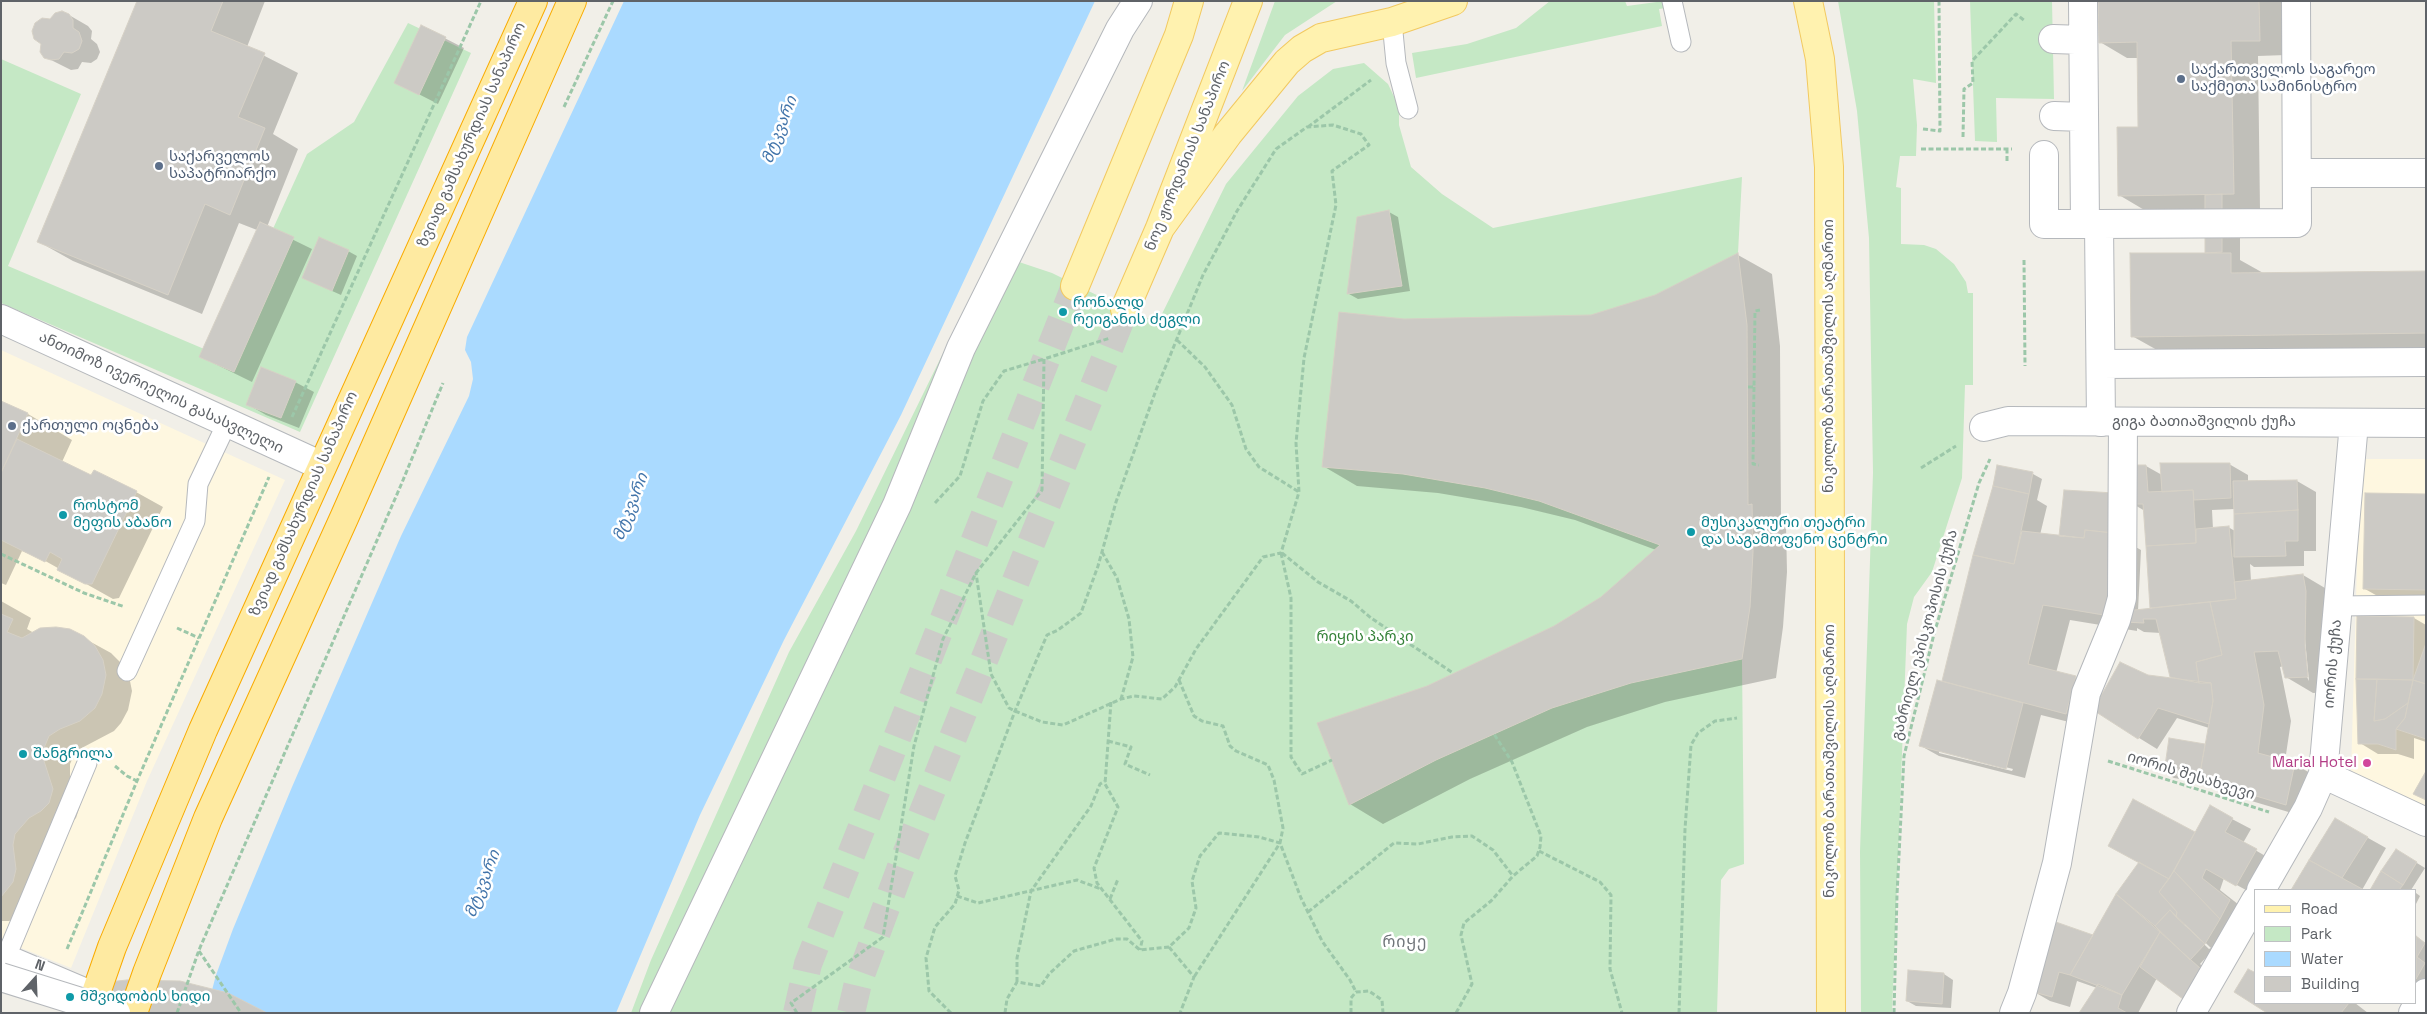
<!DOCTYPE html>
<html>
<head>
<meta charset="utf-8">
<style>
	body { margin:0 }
	#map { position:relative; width:2427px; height:1014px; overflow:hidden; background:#f1efe8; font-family:"Space Grotesk",sans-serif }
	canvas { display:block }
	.frame { position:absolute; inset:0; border:2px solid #5f6368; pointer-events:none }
	.legend { position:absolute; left:2254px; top:889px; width:162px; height:115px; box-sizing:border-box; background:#fff; border:1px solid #bfc1c3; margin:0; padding:6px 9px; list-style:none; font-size:15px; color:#5f6368 }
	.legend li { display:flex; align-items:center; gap:10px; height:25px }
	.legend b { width:25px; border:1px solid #bfc1c3 }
	.north { position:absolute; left:10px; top:954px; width:50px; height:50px; -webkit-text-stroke:4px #fff; paint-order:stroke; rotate:20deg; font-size:14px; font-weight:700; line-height:20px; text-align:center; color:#5f6368 }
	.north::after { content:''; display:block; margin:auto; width:18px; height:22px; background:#5f6368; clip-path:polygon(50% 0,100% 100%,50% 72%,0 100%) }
</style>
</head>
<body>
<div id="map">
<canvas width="2427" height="1014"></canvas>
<div class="frame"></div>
<ul class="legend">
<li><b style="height:6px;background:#fff2af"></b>Road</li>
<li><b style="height:14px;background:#c5e8c5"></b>Park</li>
<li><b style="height:14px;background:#aadaff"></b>Water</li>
<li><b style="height:14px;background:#cccac5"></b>Building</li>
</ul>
<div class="north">N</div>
</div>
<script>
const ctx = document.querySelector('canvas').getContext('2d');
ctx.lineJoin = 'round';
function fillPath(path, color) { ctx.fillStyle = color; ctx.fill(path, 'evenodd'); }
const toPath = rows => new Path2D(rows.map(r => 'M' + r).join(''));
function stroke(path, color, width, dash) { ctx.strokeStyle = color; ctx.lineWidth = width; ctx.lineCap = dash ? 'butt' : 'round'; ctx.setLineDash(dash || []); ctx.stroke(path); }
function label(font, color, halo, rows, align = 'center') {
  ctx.font = font + ' "Space Grotesk","Noto Sans Georgian",sans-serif'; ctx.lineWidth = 5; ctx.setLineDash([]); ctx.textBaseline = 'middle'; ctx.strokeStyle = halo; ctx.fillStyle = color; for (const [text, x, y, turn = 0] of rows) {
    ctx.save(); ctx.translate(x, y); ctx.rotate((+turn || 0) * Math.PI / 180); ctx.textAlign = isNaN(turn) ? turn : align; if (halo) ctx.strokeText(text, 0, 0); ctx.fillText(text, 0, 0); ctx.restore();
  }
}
const commercial = toPath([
	[1,350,285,480,147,781,71,968,1,940],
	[2360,459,2426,459,2426,810,2351,774]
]);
const green = toPath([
	[1275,1,1337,1,1285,35,1242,91],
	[1550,1,1625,1,1627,6,1664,1,1666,8,1659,9,1662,26,1416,78,1412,53,1467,44,1516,28],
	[1838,1,1934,1,1936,83,1913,79,1917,125,1916,156,1900,156,1896,187,1901,188,1901,244,1924,245,1936,249,1954,264,1966,282,1968,293,1973,293,1973,385,1965,385,1962,478,1932,572,1914,597,1907,624,1892,1013,1861,1013,1860,851,1873,473,1869,238,1857,111],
	[1970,1,2052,1,2054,99,1996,98,1997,142,1975,141],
	[408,23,471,53,300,432,1,303,1,59,81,94,8,266,216,354,307,154,354,122],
	[1364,63,1388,84,1399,107,1399,125,1411,167,1442,194,1493,228,1742,177,1738,253,1744,864,1729,869,1721,880,1717,1013,631,1013,651,960,789,652,856,531,992,253,1052,273,1125,309,1158,322,1226,184,1298,96,1333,69]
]);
const water = toPath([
	[624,1,1095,1,901,415,784,640,700,815,616,1013,206,1013,216,975,233,929,292,787,401,536,469,396,473,379,471,362,465,350,467,337]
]);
const shadow = toPath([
	[138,1,265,1,247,47,298,73,273,134,298,149,267,227,312,249,252,382,201,357,257,230,239,223,202,314,73,261,39,242],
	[2099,1,2286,1,2286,55,2258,56,2260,209,2240,209,2240,260,2265,274,2426,272,2426,352,2166,355,2132,336,2210,254,2207,252,2206,210,2146,211,2119,195,2139,128,2138,58,2127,58,2100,42],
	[69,15,88,26,92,31,91,39,97,44,100,52,97,59,91,63,82,62,78,69,71,70,45,57,51,20],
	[421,26,464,48,438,104,395,82],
	[1389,212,1398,217,1410,291,1358,299,1349,294],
	[348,251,357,256,341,295,303,278],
	[1738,255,1772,274,1780,346,1781,522,1786,525,1787,572,1783,627,1776,678,1665,702,1587,727,1470,779,1383,824,1350,804,1554,627,1601,598,1656,550,1575,520,1521,507,1438,493,1357,486,1323,466,1404,320,1591,316,1656,296],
	[295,382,314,392,299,428,266,415,247,404],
	[1,402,28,414,72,440,62,462,92,477,136,492,163,507,119,598,113,599,40,558,22,551,6,585,1,583],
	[2229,464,2248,475,2248,482,2297,481,2316,492,2316,551,2304,551,2304,566,2254,567,2250,564,2251,581,2303,575,2330,591,2334,692,2313,693,2286,677,2283,666,2280,667,2291,721,2285,761,2294,764,2321,779,2312,819,2228,794,2210,784,2174,778,2165,773,2206,747,2209,728,2177,718,2157,749,2097,712,2093,728,2041,715,2025,778,1939,756,1921,746,1948,684,1943,681,1998,466,2033,474,2042,479,2037,500,2047,506,2040,535,2132,545,2141,550,2138,611,2152,609,2145,511,2133,504,2146,466,2162,475],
	[2235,509,2235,531,2228,527,2213,529,2212,510],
	[2070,620,2137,631,2137,628,2144,632,2161,633,2172,679,2104,694,2075,678,2056,673],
	[2303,639,2305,639,2309,681,2306,675],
	[1939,750,2013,769,2012,771,1939,753],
	[2426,495,2426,609,2399,608,2365,589],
	[1,601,31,618,27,629,34,633,69,630,111,653,121,663,129,676,132,691,128,710,121,723,114,731,76,751,70,764,70,777,80,806,76,818,68,826,23,916,9,921,1,921],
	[2414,618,2426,625,2426,742,2414,738,2414,759,2398,754,2378,754,2360,743],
	[2134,801,2195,834,2232,819,2251,829,2243,843,2274,861,2255,895,2224,878,2220,890,2248,912,2200,964,2218,980,2184,998,2157,978,2138,1013,2081,1013,2097,988,2077,981,2070,1007,2050,1001,2031,990,2094,936,2117,895,2140,862],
	[2186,924,2211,948,2209,949,2184,925],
	[2336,820,2386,848,2362,890,2293,890],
	[2396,850,2425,868,2411,890,2372,890],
	[2416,893,2420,896,2416,904],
	[2416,936,2426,944,2426,981,2416,996],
	[1944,974,1953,980,1951,1008,1916,1006,1907,1001],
	[2236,992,2256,1003,2355,1003,2368,1013,2269,1013]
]);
const building = toPath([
	[137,1,223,1,211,31,265,53,238,117,265,128,230,215,205,204,168,295,37,242,137,1],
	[2098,1,2259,1,2260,41,2231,41,2234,194,2118,196,2117,127,2138,127,2137,42,2099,43,2098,1],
	[62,11,69,14,73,20,73,28,79,32,82,41,79,49,72,53,64,52,59,59,51,60,44,58,40,52,41,44,34,39,32,31,35,23,42,18,50,19,55,13,62,11],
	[421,25,446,37,419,95,394,83,421,25],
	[2222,194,2222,252,2205,253,2205,195,2222,194],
	[1389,210,1402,286,1347,294,1357,217,1389,210],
	[260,222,294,237,234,372,199,357,260,222],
	[319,237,349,250,332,291,302,278,319,237],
	[1738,253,1747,325,1748,505,1752,504,1753,552,1750,607,1742,659,1631,683,1552,708,1436,760,1349,805,1317,723,1427,686,1554,626,1601,597,1660,545,1539,501,1485,488,1403,474,1322,467,1339,312,1404,319,1591,315,1655,295,1738,253],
	[2130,253,2231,253,2231,273,2426,271,2426,333,2131,337,2130,253],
	[261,367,296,381,281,418,246,405,261,367],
	[1,401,28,413,1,473,1,401],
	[17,439,91,475,94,470,137,491,92,584,85,584,57,570,62,559,50,552,45,562,1,540,1,473,17,439],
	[2160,463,2230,463,2231,498,2194,500,2193,490,2162,492,2160,463],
	[1997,465,2033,472,2029,494,1993,486,1997,465],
	[2129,465,2146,465,2148,492,2193,490,2196,543,2146,546,2143,504,2132,504,2129,465],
	[2297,480,2298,510,2234,514,2233,481,2297,480],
	[1993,486,2029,494,2014,564,1973,555,1993,486],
	[2064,490,2114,493,2114,533,2085,530,2084,538,2059,536,2064,490],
	[2365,493,2426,494,2426,590,2363,589,2365,493],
	[2298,510,2298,541,2285,541,2286,556,2234,557,2234,514,2298,510],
	[2229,526,2236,599,2150,608,2146,546,2196,543,2196,529,2229,526],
	[2085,530,2114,533,2110,616,2043,605,2028,664,2076,676,2066,714,1942,681,1973,555,2014,564,2022,531,2084,538,2085,530],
	[2303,574,2306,591,2305,645,2308,677,2285,678,2278,651,2254,652,2264,705,2258,753,2295,763,2286,805,2199,779,2213,701,2211,683,2199,683,2196,662,2222,655,2210,602,2236,599,2234,582,2303,574],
	[2210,602,2222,655,2196,662,2199,683,2170,677,2156,619,2143,619,2144,623,2124,622,2125,611,2210,602],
	[1,614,13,619,7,632,22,638,40,628,56,627,70,629,84,636,95,646,103,660,106,675,102,694,95,708,80,721,60,729,49,736,44,748,44,761,53,789,49,803,41,811,29,818,15,834,13,845,16,869,13,882,1,897,1,614],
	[2357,616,2414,617,2413,680,2356,679,2357,616],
	[2426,643,2426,684,2413,680,2426,643],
	[2120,662,2148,675,2211,683,2213,701,2209,724,2158,708,2138,739,2093,710,2120,662],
	[2356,679,2377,679,2374,721,2385,719,2408,703,2405,718,2396,729,2396,750,2378,744,2358,744,2356,679],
	[2377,679,2413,680,2408,703,2385,719,2374,721,2377,679],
	[1937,680,2023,703,2006,769,1919,746,1937,680],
	[2413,680,2426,684,2426,739,2396,729,2405,718,2413,680],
	[2169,738,2205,744,2199,779,2164,773,2169,738],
	[2426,771,2426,800,2413,794,2426,771],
	[2133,799,2195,832,2169,879,2108,846,2133,799],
	[2210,805,2233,818,2225,832,2257,849,2236,886,2206,869,2202,878,2230,900,2220,919,2174,871,2210,805],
	[2335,818,2368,837,2342,878,2309,860,2335,818],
	[2396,849,2417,862,2403,885,2381,871,2396,849],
	[2309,860,2364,890,2291,890,2309,860],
	[2139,862,2169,879,2159,892,2177,912,2176,917,2170,910,2155,926,2116,894,2139,862],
	[2174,871,2220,919,2205,944,2176,917,2177,912,2159,892,2174,871],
	[2381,871,2403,885,2399,890,2370,890,2381,871],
	[2116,894,2160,932,2122,995,2070,975,2116,894],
	[2170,910,2205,944,2190,960,2155,926,2170,910],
	[2053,921,2093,935,2070,975,2059,972,2052,997,2030,991,2053,921],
	[2160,932,2201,969,2183,999,2140,967,2160,932],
	[2416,936,2425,943,2417,957,2425,963,2416,979,2416,936],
	[2248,969,2256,973,2256,1003,2349,1003,2341,1013,2267,1013,2234,992,2248,969],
	[1908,970,1944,973,1942,1004,1906,1001,1908,970],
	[127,980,180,981,228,993,267,1013,73,1013,89,984,127,980],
	[2098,984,2122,995,2118,1008,2127,1013,2079,1013,2098,984]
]);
const primaryTunnel = toPath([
	[797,1013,808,964,1075,286],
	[851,1013,858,983,901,867,1125,309]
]);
const path = toPath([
	[564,107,613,1],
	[1308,127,1371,80],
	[1923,129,1940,131,1939,1],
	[1963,137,1964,89,1973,83,1972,61,2016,14,2025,21],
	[1921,149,2012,149],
	[2007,161,2007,149],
	[2024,260,2025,366],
	[1177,340,1205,367,1232,405,1246,449,1259,467,1299,492],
	[1748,387,1754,387,1755,311,1760,310],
	[1754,387,1753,464,1759,465],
	[292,417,481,1],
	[1921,468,1956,446],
	[935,503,960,476,983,401,1004,371,1044,359],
	[1102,552,1117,578,1129,619,1133,657,1121,699],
	[1281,553,1291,598,1291,757,1302,774,1332,760],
	[1282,553,1318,582,1351,601,1371,618,1453,673],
	[1,554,84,593,125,607],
	[177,628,199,638],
	[1179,680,1194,716,1202,721,1223,726,1230,746,1236,751,1268,765,1274,780,1283,828,1280,843,1194,977],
	[1111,702,1105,784,1118,807,1094,868,1097,883,1142,941,1140,950],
	[1108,741,1131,747,1125,764,1150,775],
	[2108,761,2269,812],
	[115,766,127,776,137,781],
	[1539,851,1600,882,1611,895,1610,969,1622,1013],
	[957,896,978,903,1077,880,1101,889],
	[1110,899,1118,879],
	[1308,912,1394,843,1418,844,1452,837,1472,836,1493,850,1513,876],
	[1169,947,1194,977,1180,1013],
	[67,949,137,781,269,477],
	[199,951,241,1013],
	[1017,982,1017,958,1031,891,1091,806,1100,784,1105,781],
	[177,1013,199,950,401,485,443,383],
	[797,1013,791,1003,883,937,914,746,943,639,976,573,1042,490,1044,359,1110,338],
	[951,1013,929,991,926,958,935,927,955,904,959,890,955,876,965,843,1015,711,1047,635,1058,630,1081,613,1098,566,1116,502,1156,390,1203,275,1237,211,1276,149,1307,127,1333,125,1361,134,1369,145,1332,171,1336,205,1304,358,1296,443,1299,492,1281,553,1263,557,1196,649,1175,687,1162,699,1134,696,1121,699,1063,725,1042,722,1015,711,1009,708,991,674,976,573],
	[1005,1013,1007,999,1017,982,1041,986,1049,974,1074,951,1116,939,1127,939,1140,950,1169,947,1189,928,1196,908,1192,881,1200,856,1219,833,1259,837,1280,843,1301,898,1322,941,1350,980,1356,992],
	[1351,1013,1351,998,1356,992,1369,991,1382,1000,1383,1013],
	[1456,1013,1472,984,1461,935,1464,923,1491,901,1513,876,1537,856,1540,847,1541,836,1512,762,1494,734],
	[1679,1013,1685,829,1691,745,1698,733,1715,721,1737,718],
	[1894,1013,1897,895,1904,756,1934,634,1979,483,1990,459]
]);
const service = toPath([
	[1672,1,1681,42],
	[1392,22,1396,63,1408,109],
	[2338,606,2426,605],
	[127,671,195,521,198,484,227,423],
	[1,952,95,992],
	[1,969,87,763]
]);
const pedestrian = toPath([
	[2083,1,2085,224,2099,224],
	[2053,39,2083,40],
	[2054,116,2084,117],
	[2044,155,2044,224,2085,224],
	[2297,173,2426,173],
	[2101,364,2426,362],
	[2101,422,2099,224,2297,223,2296,1],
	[654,1013,897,505,961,348,1120,29,1138,1]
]);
const minor = toPath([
	[1,319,322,466],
	[1984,427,2008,421,2426,423],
	[2323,774,2426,822],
	[2261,890,2308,808,2323,774,2354,423],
	[2014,1013,2022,993,2057,863,2086,693,2116,620,2122,598,2123,422],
	[2191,1013,2256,900],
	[2413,1013,2426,993]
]);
const primary = toPath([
	[1808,1,1820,59,1829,167,1831,1013],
	[1160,228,1228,134,1287,62,1302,49,1321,38,1392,22,1453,1],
	[1075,286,1179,35,1189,1],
	[1125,309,1160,228,1248,1]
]);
const trunk = toPath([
	[89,1013,112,947,203,730,533,1],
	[133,1013,147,973,208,818,344,518,572,1]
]);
const pedestrianBridge = toPath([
	[1,977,116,1013]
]);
const markers = [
	[2181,79,5,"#5c6f8a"],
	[159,166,5,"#5c6f8a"],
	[1063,312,5,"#0f9aa8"],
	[12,426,5,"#5c6f8a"],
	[63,515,5,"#0f9aa8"],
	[1691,532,5,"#0f9aa8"],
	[23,754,5,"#0f9aa8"],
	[2367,763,5,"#d1479c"],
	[70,997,5,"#0f9aa8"]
];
const serviceNames = [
	["საქართველოს საგარეო",2191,70],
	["საქმეთა სამინისტრო",2191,87],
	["საქარველოს",169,157],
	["საპატრიარქო",169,174],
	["ქართული ოცნება",22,426]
];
const streetNames = [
	["ზვიად გამსახურდიას სანაპირო",472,135,-66],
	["ნოე ჟორდანიას სანაპირო",1188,156,-68],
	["ნიკოლოზ ბარათაშვილის აღმართი",1829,356,-90],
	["ანთიმოზ ივერიელის გასასვლელი",161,393,25],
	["გიგა ბათიაშვილის ქუჩა",2204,422],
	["ზვიად გამსახურდიას სანაპირო",304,504,-66],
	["გაბრიელ ეპისკოპოსის ქუჩა",1925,635,-75],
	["იორის ქუჩა",2333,664,-85],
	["ნიკოლოზ ბარათაშვილის აღმართი",1830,761,-90],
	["იორის შესახვევი",2191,776,17]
];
const cultureNames = [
	["რონალდ",1073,303],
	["რეიგანის ძეგლი",1073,320],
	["როსტომ",73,506],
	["მეფის აბანო",73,523],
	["მუსიკალური თეატრი",1701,523],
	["და საგამოფენო ცენტრი",1701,540],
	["შანგრილა",33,754],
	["მშვიდობის ხიდი",80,997]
];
const parkNames = [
	["რიყის პარკი",1365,637]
];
const hotelNames = [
	["Marial Hotel",2357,763]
];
const waterNames = [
	["მტკვარი",780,130,-69],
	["მტკვარი",631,507,-69],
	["მტკვარი",483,884,-69]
];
const neighbourhoodNames = [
	["რიყე",1405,943]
];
fillPath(commercial, '#fef7e0');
fillPath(green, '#c5e8c5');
fillPath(water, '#aadaff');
fillPath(shadow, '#0003');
fillPath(building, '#cccac5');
stroke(building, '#d6d1c6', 1);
stroke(primaryTunnel, '#ccccc8', 28, [28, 14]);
stroke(service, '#b5b8bc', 21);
stroke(pedestrian, '#b5b8bc', 30);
stroke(minor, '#b5b8bc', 30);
stroke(primary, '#f2c960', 30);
stroke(trunk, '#f9ab00', 30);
stroke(path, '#9cc7a9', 3, [5, 2.5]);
stroke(service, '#fff', 19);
stroke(pedestrian, '#fff', 28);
stroke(minor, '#fff', 28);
stroke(primary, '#fff2af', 28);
stroke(trunk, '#feeaa1', 28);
stroke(pedestrianBridge, '#b5b8bc', 30, []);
stroke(pedestrianBridge, '#fff', 28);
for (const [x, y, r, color] of markers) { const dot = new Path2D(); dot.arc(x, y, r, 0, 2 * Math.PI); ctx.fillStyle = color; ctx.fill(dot); stroke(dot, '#fff', 2); }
label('15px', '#4e5e75', '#fff', serviceNames, 'left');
label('15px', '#5f6368', '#fff', streetNames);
label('15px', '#0d838f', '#fff', cultureNames, 'left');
label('15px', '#348238', '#fff', parkNames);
label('15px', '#b23c85', '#fff', hotelNames, 'right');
label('italic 16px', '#4174aa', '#fff', waterNames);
ctx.letterSpacing = '1px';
label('16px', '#70757a', '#fff', neighbourhoodNames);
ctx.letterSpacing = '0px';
</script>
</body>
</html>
